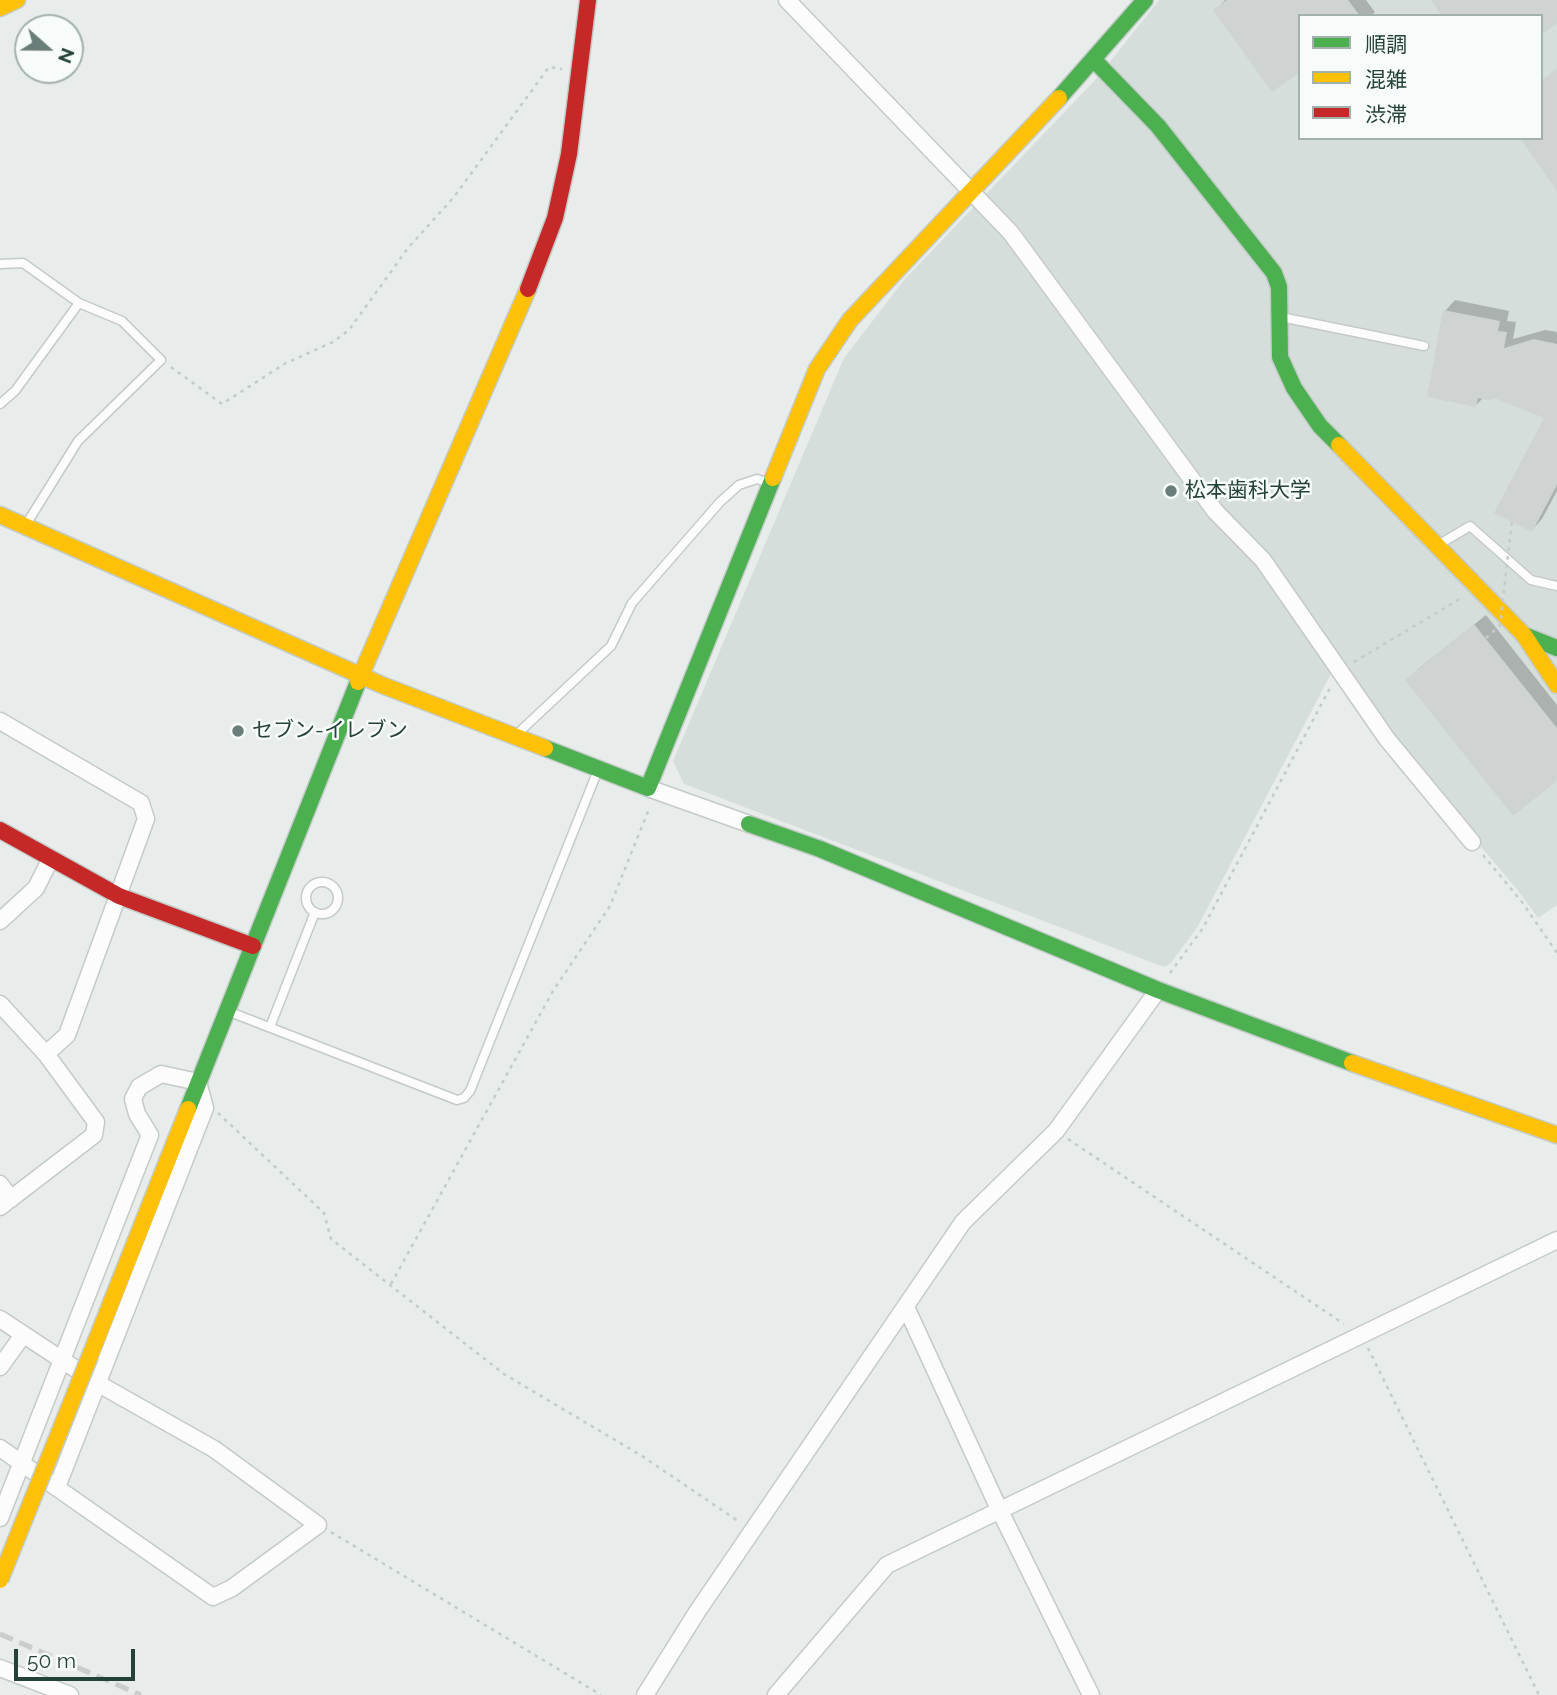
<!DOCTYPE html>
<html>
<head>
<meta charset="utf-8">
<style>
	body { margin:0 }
	#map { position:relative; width:1557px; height:1695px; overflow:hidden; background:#e8edeb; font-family:Raleway,"Noto Sans JP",sans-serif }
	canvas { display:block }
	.legend { position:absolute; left:1298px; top:14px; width:245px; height:126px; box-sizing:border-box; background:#f7fbf9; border:2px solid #a3b1ad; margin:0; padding:9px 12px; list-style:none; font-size:21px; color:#24423a }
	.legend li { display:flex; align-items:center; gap:14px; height:35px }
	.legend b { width:35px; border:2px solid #a3b1ad }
	.north { position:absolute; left:14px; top:14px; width:70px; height:70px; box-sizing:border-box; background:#f7fbf9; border:2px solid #a3b1ad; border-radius:50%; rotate:111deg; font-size:19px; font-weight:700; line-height:28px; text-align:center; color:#24423a }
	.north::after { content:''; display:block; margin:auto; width:24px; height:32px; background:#697e78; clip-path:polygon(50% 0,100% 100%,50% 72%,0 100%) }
	.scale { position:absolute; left:14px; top:1649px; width:121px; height:32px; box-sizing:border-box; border:4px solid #24423a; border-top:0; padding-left:9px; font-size:21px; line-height:24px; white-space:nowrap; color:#24423a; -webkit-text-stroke:5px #f7fbf9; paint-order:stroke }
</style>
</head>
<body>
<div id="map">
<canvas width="1557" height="1695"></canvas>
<ul class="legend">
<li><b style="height:9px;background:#4caf50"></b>順調</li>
<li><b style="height:9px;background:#ffc107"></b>混雑</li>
<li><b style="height:9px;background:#c62828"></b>渋滞</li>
</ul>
<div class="north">N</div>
<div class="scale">50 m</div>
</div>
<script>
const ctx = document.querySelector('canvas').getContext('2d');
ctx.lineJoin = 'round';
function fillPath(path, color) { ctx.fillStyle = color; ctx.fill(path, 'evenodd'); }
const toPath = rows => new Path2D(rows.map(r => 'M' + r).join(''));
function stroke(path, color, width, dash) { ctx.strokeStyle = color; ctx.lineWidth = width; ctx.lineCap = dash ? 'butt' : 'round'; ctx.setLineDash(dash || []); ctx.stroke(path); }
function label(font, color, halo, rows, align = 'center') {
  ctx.font = font + ' Raleway,"Noto Sans JP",sans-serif'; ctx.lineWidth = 5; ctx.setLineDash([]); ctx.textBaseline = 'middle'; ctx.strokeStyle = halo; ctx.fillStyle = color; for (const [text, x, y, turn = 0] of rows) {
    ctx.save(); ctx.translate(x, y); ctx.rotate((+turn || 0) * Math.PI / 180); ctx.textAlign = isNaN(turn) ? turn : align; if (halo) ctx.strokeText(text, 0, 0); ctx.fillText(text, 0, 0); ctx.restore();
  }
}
const built = toPath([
	[1159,0,1557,0,1557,905,1538,918,1516,888,1332,672,1198,926,1171,963,1164,967,684,784,673,761,844,358,904,280,1097,78],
	[1300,16,1541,16,1541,138,1300,138]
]);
const shadow = toPath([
	[1225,0,1366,0,1375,12,1371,16,1300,16,1215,11],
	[1455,300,1509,311,1507,321,1516,322,1513,339,1545,330,1557,332,1557,491,1542,519,1532,530,1546,417,1494,396,1491,399,1483,398,1476,405,1445,311],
	[1486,615,1557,705,1557,779,1417,670]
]);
const building = toPath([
	[1227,0,1348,0,1360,16,1300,16,1300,72,1272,92,1213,10],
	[1431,0,1557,0,1557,23,1541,35,1541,16,1442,16],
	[1557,69,1557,191,1520,138,1541,138,1541,80],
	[1443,310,1500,321,1498,331,1507,332,1504,348,1534,339,1557,344,1557,485,1532,532,1494,513,1544,418,1492,397,1491,401,1478,398,1476,407,1427,397],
	[1474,624,1557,728,1557,781,1513,816,1405,680]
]);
const path = toPath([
	[171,367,222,404,286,363,333,342,349,330,408,248,454,197,549,67,562,69],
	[1354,662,1463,597],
	[1483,855,1522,902,1557,953],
	[1170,973,1203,928,1331,686],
	[218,1113,324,1213,331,1239,504,1374,642,1456,738,1521],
	[1068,1139,1344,1324],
	[391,1284,553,991,610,906,649,809],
	[1368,1348,1539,1695],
	[331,1532,601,1695]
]);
const lane = toPath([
	[0,264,23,263,79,303,122,321,161,360,78,441,27,523],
	[1281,317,1424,346],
	[0,404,15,391,79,303],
	[1438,545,1470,526,1531,580,1557,586],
	[516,735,611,646,632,603,720,502,739,485,757,479,769,483],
	'306 898a16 16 0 1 1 32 0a16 16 0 1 1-32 0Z',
	[230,1012,457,1100,464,1098,470,1091,598,770],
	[270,1027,315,912]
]);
const street = toPath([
	[787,0,1011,233,1215,511,1263,560,1387,739,1472,842],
	[0,721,141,803,146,819,67,1035,46,1054],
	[648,788,749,824],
	[0,921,36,888,50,860],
	[0,1004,46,1054,96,1122,94,1135,0,1207],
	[0,1184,11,1199],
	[906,1307,999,1509,1091,1695],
	[0,1319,97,1383,214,1449,318,1525,232,1588,213,1597,0,1448],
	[0,1367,23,1335],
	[0,1518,150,1135,137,1114,133,1099,139,1087,161,1074,198,1082,205,1108,57,1487],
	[0,1668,70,1695],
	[645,1695,697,1612,963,1222,1056,1131,1158,990],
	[776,1695,887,1565,1557,1240]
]);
const fast = toPath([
	[1094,60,1158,126,1274,273,1279,287,1280,357,1294,388,1320,426,1339,445],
	[1059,98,1145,0],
	[1524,635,1557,648],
	[545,748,648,788,773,478],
	[749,824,820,849,1158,990,1352,1063],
	[188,1109,358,682]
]);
const slow = toPath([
	[0,8,17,0],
	[1339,445,1524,635,1557,685],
	[773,478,817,369,850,320,1059,98],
	[0,515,382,685,545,748],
	[358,682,528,289],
	[1352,1063,1557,1135],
	[90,1356,188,1109]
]);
const jam = toPath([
	[528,289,555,218,569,154,588,0],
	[0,830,119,896,253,946]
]);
const rail = toPath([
	[0,1634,141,1695]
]);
const pathBridge = toPath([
	[1486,638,1500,625,1512,520]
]);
const slowBridge = toPath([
	[0,1580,90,1356]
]);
const markers = [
	[1171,491,7,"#697e78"],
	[238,731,7,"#697e78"]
];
const poiNames = [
	["松本歯科大学",1185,491],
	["セブン-イレブン",252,731]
];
fillPath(built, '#d6dedb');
fillPath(shadow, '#0003');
fillPath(building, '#cfd4d2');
stroke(lane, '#c5cac8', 11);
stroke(street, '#c5cac8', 19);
stroke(fast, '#c3cbc8', 19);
stroke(slow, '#c3cbc8', 19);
stroke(jam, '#c3cbc8', 19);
stroke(path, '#c3ccca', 2.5, [3.5, 5]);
stroke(lane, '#fcfcfc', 8);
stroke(street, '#fcfcfc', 16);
stroke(fast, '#4caf50', 16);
stroke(slow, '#ffc107', 16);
stroke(jam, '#c62828', 16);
stroke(rail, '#c9cdcc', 5, [14, 7]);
stroke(slowBridge, '#c3cbc8', 19, []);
stroke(pathBridge, '#c3ccca', 2.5, [3.5, 5]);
stroke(slowBridge, '#ffc107', 16);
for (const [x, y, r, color] of markers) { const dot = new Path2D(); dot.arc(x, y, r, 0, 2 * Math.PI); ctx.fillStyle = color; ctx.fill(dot); stroke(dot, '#f7fbf9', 2.5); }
label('21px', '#24423a', '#f7fbf9', poiNames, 'left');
</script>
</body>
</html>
